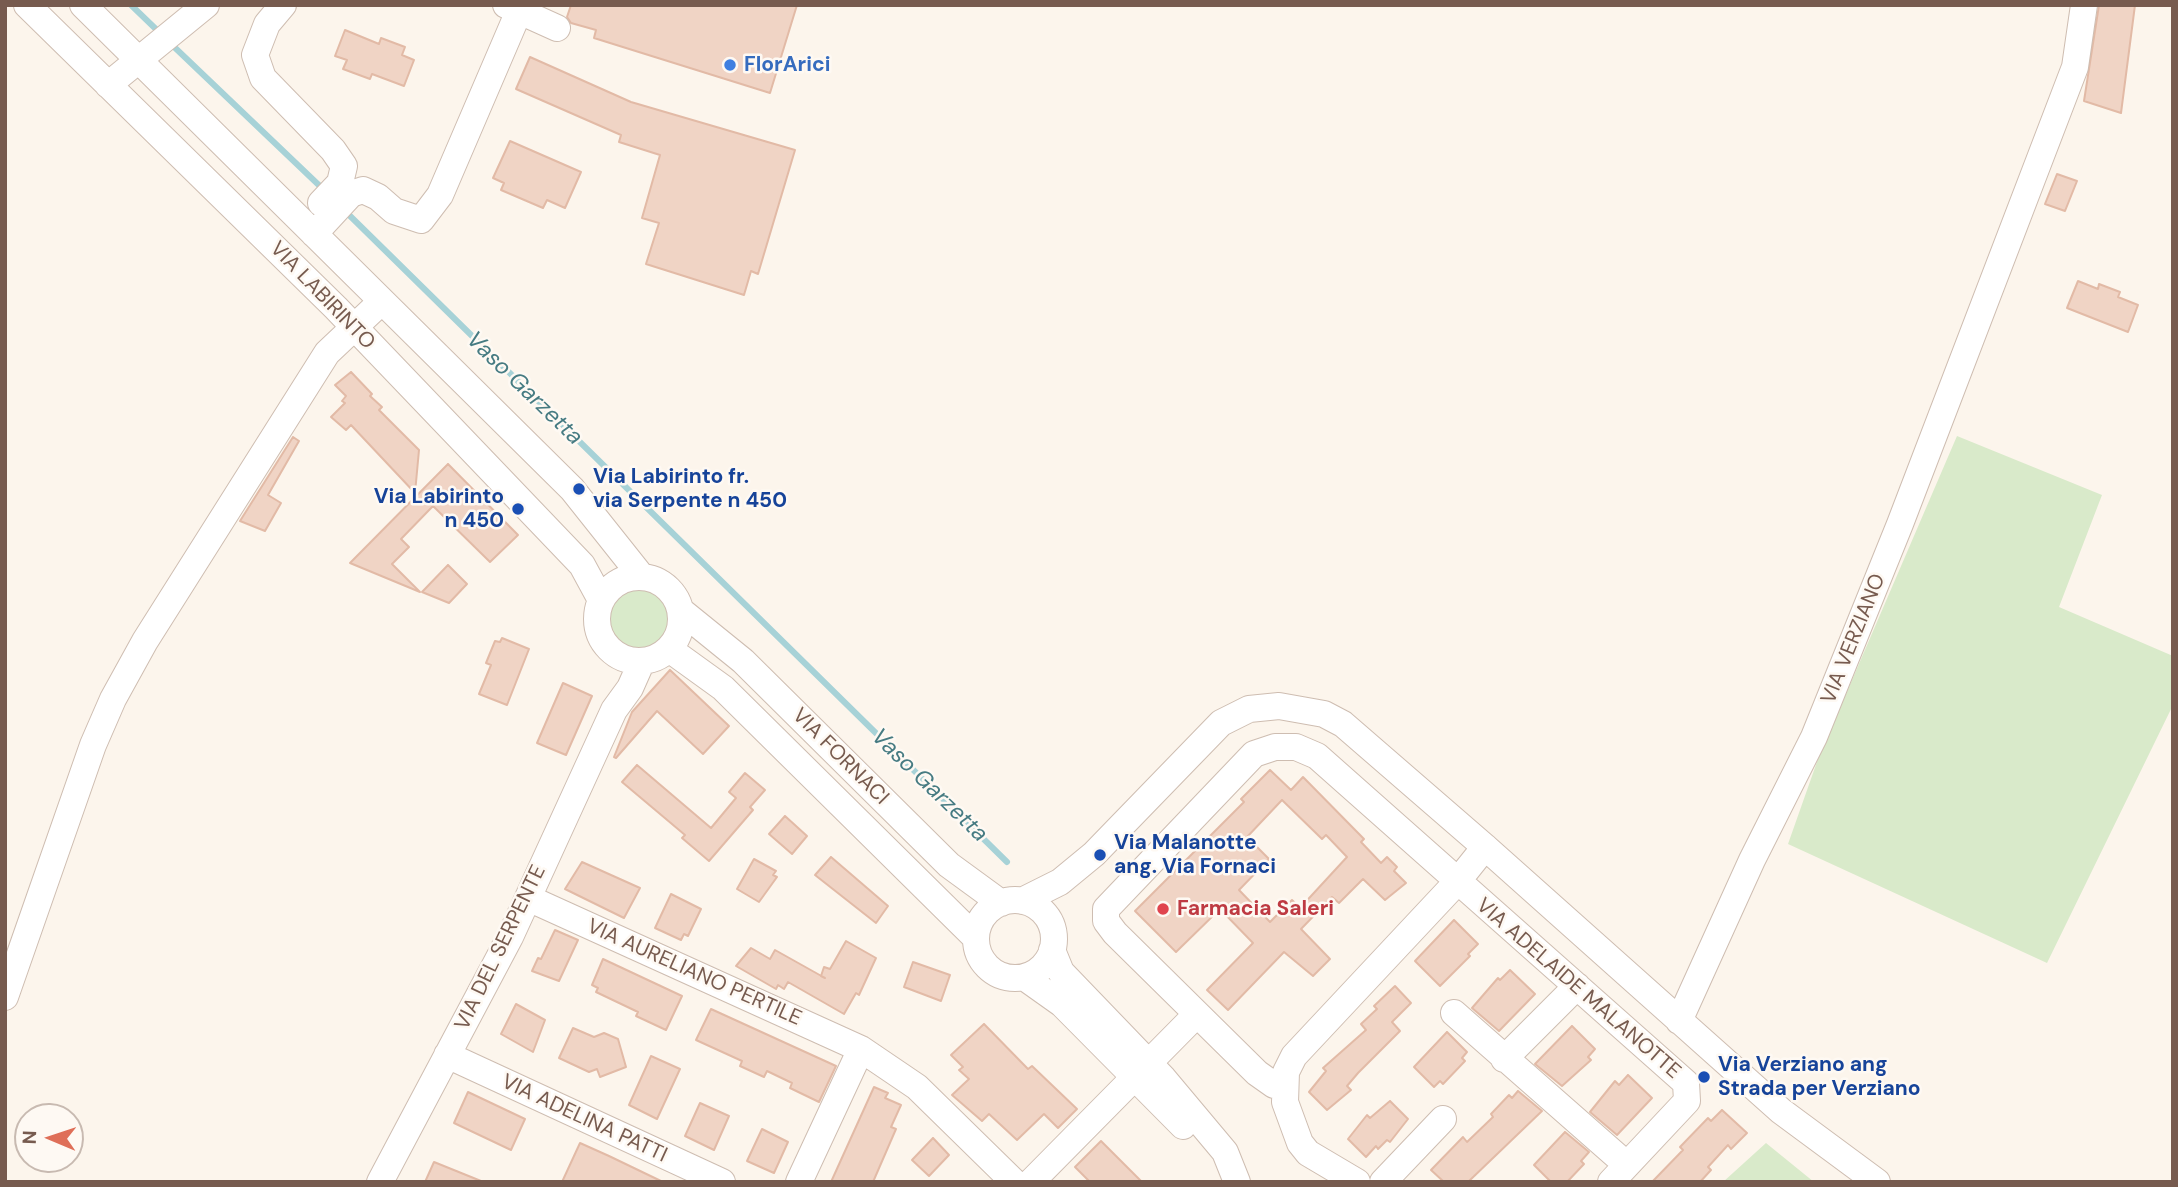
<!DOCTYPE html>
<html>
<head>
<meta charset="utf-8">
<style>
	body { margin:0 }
	#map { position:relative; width:2178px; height:1187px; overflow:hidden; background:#fcf5ec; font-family:"DM Sans",sans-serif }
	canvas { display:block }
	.frame { position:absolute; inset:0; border:7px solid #775b4f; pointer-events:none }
	.north { position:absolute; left:14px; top:1103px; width:70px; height:70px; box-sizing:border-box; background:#fef9f3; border:2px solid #c8bab1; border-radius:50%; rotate:272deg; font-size:19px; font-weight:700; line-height:28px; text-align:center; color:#775b4f }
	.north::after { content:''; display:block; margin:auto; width:24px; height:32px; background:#df6f58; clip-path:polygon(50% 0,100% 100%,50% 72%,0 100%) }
</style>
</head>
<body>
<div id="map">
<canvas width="2178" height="1187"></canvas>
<div class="frame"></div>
<div class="north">N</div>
</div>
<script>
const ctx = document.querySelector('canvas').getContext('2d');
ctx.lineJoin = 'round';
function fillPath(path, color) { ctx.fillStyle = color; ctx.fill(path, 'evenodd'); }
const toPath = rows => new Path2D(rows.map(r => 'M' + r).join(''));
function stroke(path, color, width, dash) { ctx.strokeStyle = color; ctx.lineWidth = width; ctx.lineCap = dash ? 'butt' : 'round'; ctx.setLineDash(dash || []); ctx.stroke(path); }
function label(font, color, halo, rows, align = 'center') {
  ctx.font = font + ' "DM Sans",sans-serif'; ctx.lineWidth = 5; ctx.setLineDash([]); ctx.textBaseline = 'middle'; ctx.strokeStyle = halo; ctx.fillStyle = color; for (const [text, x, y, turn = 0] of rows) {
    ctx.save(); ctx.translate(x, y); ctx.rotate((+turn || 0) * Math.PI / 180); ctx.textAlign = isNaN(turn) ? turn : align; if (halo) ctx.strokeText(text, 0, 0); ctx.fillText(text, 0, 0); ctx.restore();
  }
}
const green = toPath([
	[1957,436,2102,495,2059,607,2173,656,2173,705,2047,963,1788,844,1818,759],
	'608 619a31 31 0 1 1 62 0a31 31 0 1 1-62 0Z',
	[1766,1143,1814,1182,1723,1182]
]);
const stream = toPath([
	[131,5,160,33],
	[170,43,324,190],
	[344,210,1007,862]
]);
const building = toPath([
	[571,5,797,5,770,93,594,38,596,30,571,23,567,17,571,5],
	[2099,5,2135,5,2121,113,2084,101,2099,5],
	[345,30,379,44,381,38,405,47,402,55,414,60,404,86,372,74,370,79,343,69,347,60,335,56,345,30],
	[530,57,631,102,795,150,758,274,751,271,744,295,646,264,659,223,642,218,660,155,619,142,621,135,516,89,530,57],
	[510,141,581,172,565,208,547,200,543,208,501,190,504,183,493,178,510,141],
	[2057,174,2077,181,2065,211,2045,204,2057,174],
	[2078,281,2098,289,2099,284,2120,292,2118,297,2138,305,2128,332,2067,308,2078,281],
	[351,372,372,394,370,396,382,407,379,410,419,450,415,493,351,425,346,430,331,417,345,403,342,401,346,396,335,385,351,372],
	[293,437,299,441,268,495,281,503,265,531,240,521,293,437],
	[448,464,518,535,490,562,433,506,401,539,409,547,392,564,420,592,350,563,448,464],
	[448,565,467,584,449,603,422,592,448,565],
	[502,638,529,649,507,705,479,694,491,665,486,663,495,641,500,642,502,638],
	[670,670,729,726,703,754,657,711,616,758,614,757,632,712,670,670],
	[563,683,592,696,566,755,537,743,563,683],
	[637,765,711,828,736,798,729,792,745,773,765,790,750,807,753,810,709,861,682,838,685,835,622,782,637,765],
	[1270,770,1291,790,1303,777,1364,839,1361,842,1381,863,1387,857,1397,867,1394,871,1406,883,1385,900,1363,879,1339,903,1332,897,1301,929,1330,959,1313,976,1284,952,1228,1010,1207,990,1253,943,1220,909,1176,952,1135,911,1244,802,1241,799,1270,770],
	[1282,800,1322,839,1326,835,1347,857,1300,908,1292,900,1270,922,1239,890,1269,859,1247,837,1282,800],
	[785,816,807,836,792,854,769,834,785,816],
	[831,857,888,906,876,923,815,875,831,857],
	[754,859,776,871,773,875,777,877,759,902,737,889,754,859],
	[582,862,640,888,624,918,565,889,582,862],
	[671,894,701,909,688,936,684,934,681,940,655,928,671,894],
	[1454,920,1478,944,1468,954,1470,956,1440,986,1415,961,1454,920],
	[555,930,578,940,559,981,532,971,538,958,541,959,555,930],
	[846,941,876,958,859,995,856,993,844,1014,788,982,784,989,778,985,776,989,736,966,751,948,770,959,775,950,825,978,821,976,824,967,830,969,846,941],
	[603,959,682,996,666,1030,636,1016,638,1012,596,992,598,988,592,985,603,959],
	[913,962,950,975,941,1001,904,987,913,962],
	[1510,970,1535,994,1499,1031,1472,1008,1498,978,1500,980,1510,970],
	[1395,986,1411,1003,1392,1022,1400,1031,1358,1073,1347,1086,1351,1090,1327,1110,1309,1092,1326,1071,1323,1068,1366,1030,1361,1024,1377,1009,1374,1006,1395,986],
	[516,1004,545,1020,533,1052,501,1034,516,1004],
	[711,1009,836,1066,819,1102,790,1088,792,1083,767,1071,764,1077,740,1066,742,1061,696,1040,711,1009],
	[984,1024,1028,1069,1032,1066,1077,1109,1058,1128,1044,1114,1017,1140,989,1114,982,1121,952,1095,969,1079,959,1070,963,1067,951,1055,984,1024],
	[1572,1026,1595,1049,1588,1057,1591,1060,1562,1086,1535,1064,1572,1026],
	[573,1028,594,1037,604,1033,618,1039,626,1067,600,1077,597,1069,589,1072,559,1058,573,1028],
	[1447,1032,1467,1052,1462,1058,1465,1061,1443,1084,1440,1081,1434,1087,1414,1067,1447,1032],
	[651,1056,680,1069,657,1119,629,1105,651,1056],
	[1628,1075,1652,1098,1617,1135,1590,1112,1615,1081,1619,1085,1628,1075],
	[874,1087,888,1093,885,1098,901,1105,891,1127,896,1129,873,1182,831,1182,874,1087],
	[1518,1091,1542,1111,1468,1182,1444,1182,1431,1170,1463,1137,1467,1142,1493,1117,1491,1114,1509,1095,1512,1098,1518,1091],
	[468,1092,525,1119,511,1150,454,1123,468,1092],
	[1390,1101,1408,1119,1390,1142,1387,1140,1378,1149,1376,1146,1366,1157,1348,1139,1367,1115,1370,1118,1390,1101],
	[700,1103,729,1116,714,1150,685,1136,700,1103],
	[1722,1110,1747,1133,1731,1149,1728,1145,1708,1167,1711,1170,1700,1182,1652,1182,1683,1150,1680,1147,1708,1118,1711,1121,1722,1110],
	[762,1129,788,1142,774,1173,747,1161,762,1129],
	[1565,1132,1589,1152,1581,1161,1584,1164,1567,1182,1551,1182,1534,1165,1565,1132],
	[933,1138,949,1155,929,1176,912,1160,933,1138],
	[1101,1141,1142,1182,1090,1182,1075,1167,1101,1141],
	[580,1143,609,1156,663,1182,562,1182,580,1143],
	[434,1162,481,1181,480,1182,425,1182,434,1162]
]);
const minor = toPath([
	[27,5,336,308,582,565,601,600],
	[83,5,572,489,642,577],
	[283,5,267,24,255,55,263,78,333,150,344,166,340,183,321,203],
	[506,5,557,28],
	[108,85,206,5],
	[314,234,351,194,363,190,378,197,394,211,421,220,440,195,519,11],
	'597 619a42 42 0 1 1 84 0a42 42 0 1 1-84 0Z',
	[680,610,743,661,949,865,1001,903],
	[669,649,723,688,976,938],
	[528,898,861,1049],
	'976 939a39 39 0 1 1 78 0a39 39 0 1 1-78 0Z',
	[1022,901,1060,882,1094,854,1221,723,1249,709,1279,706,1324,714,1343,724,1485,847,1781,1111,1877,1182],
	[1052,950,1061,972,1163,1078,1225,1152,1237,1182],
	[1024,977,1062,1004,1183,1126],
	[5,997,93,745,113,699,145,641,327,353,382,301],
	[1454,1013,1627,1165],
	[1679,1021,1752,860,1814,737,1900,524,2075,67,2084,5],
	[447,1055,722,1182],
	[1504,1059,1577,986],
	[1285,1087,1274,1085,1257,1073,1115,933,1106,921,1106,909,1254,754,1275,747,1296,747,1317,756,1686,1083,1687,1101,1611,1182],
	[380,1182,510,937,614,710,630,688,642,661],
	[799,1182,861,1049,917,1087,1014,1182],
	[1031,1182,1197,1014],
	[1357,1182,1308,1153,1300,1143,1285,1102,1286,1072,1294,1056,1457,882,1485,847],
	[1383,1182,1443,1119]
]);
const markers = [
	[730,65,7,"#3f7fe0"],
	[579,489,7,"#1a4fb4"],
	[518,509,7,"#1a4fb4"],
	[1100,855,7,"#1a4fb4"],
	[1163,909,7,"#e0444e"],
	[1704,1077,7,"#1a4fb4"]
];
const shopNames = [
	["FlorArici",744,65]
];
const streetNames = [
	["VIA LABIRINTO",322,296,46],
	["VIA VERZIANO",1854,639,-68],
	["VIA FORNACI",840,757,45],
	["VIA DEL SERPENTE",501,948,-64],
	["VIA AURELIANO PERTILE",694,973,24],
	["VIA ADELAIDE MALANOTTE",1578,989,41],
	["VIA ADELINA PATTI",584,1119,25]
];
const transitNames = [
	["Via Labirinto fr.",593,477],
	["via Serpente n 450",593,501],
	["Via Labirinto",504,497,"right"],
	["n 450",504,521,"right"],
	["Via Malanotte",1114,843],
	["ang. Via Fornaci",1114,867],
	["Via Verziano ang",1718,1065],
	["Strada per Verziano",1718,1089]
];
const healthNames = [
	["Farmacia Saleri",1177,909]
];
const waterNames = [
	["Vaso Garzetta",524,389,44],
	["Vaso Garzetta",929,786,44]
];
fillPath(green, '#d9eaca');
stroke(stream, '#a7d2d7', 6);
fillPath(building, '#f0d4c5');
stroke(building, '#e2baa6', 2);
stroke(minor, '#cebdb1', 28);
stroke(minor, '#fff', 26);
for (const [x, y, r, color] of markers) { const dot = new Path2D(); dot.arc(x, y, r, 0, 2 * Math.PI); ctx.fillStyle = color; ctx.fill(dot); stroke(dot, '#fef9f3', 2.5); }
label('bold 21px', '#366cbe', '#fef9f3', shopNames, 'left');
label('21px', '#775b4f', '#fef9f3', streetNames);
label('bold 21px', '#164399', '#fef9f3', transitNames, 'left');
label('bold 21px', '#be3a42', '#fef9f3', healthNames, 'left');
label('italic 23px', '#467b82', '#fef9f3', waterNames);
</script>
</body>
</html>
